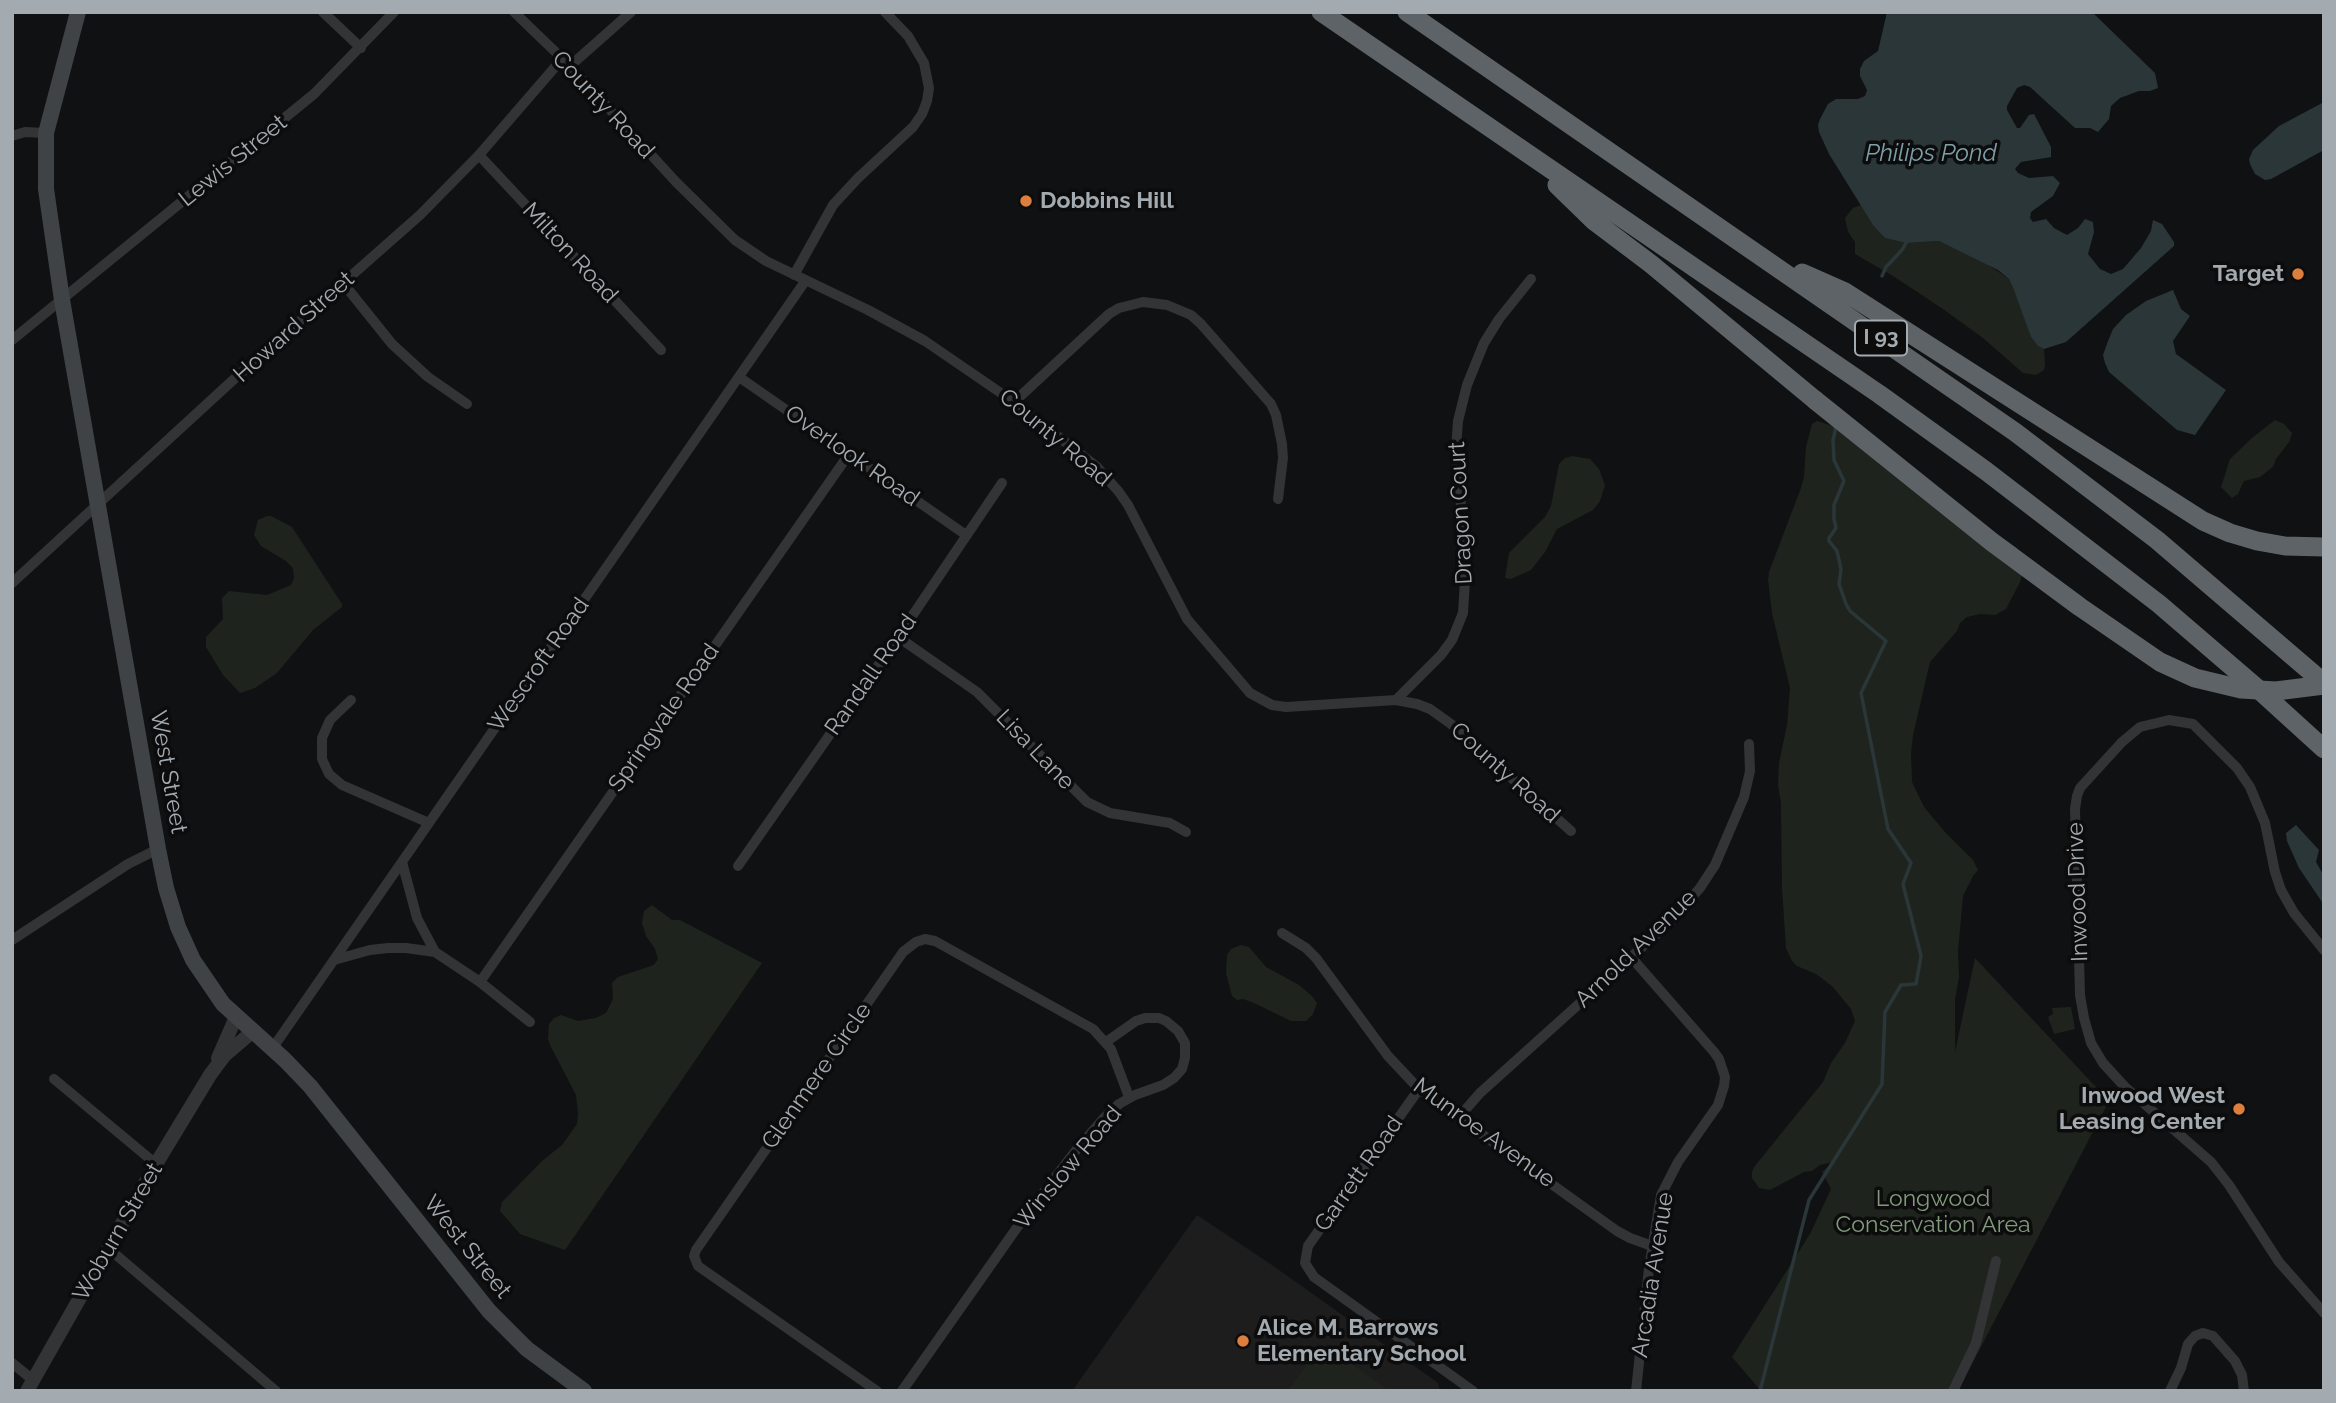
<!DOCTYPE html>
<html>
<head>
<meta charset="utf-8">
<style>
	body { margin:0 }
	#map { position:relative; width:2336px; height:1403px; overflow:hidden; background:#101112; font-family:Raleway,sans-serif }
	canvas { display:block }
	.frame { position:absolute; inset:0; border:14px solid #a3abb1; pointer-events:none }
</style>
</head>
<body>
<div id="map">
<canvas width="2336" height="1403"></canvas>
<div class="frame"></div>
</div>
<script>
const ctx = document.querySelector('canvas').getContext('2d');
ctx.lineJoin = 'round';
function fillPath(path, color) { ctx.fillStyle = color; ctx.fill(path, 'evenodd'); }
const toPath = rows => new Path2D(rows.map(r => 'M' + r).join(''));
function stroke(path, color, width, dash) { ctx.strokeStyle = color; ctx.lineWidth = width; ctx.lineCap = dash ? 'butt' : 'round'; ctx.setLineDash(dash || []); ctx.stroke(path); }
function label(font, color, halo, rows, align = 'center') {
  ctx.font = font + ' Raleway,sans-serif'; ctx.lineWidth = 7; ctx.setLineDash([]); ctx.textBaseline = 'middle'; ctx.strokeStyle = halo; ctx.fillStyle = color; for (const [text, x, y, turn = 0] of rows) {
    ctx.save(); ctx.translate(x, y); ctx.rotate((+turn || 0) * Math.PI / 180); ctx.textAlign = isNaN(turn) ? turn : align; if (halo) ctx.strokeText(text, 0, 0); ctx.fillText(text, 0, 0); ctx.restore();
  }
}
const built = toPath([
	[1197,1215,1272,1265,1434,1380,1438,1383,1440,1391,1072,1391]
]);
const green = toPath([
	[1861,205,1885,238,1906,243,1939,241,1984,262,2009,279,2022,306,2031,337,2038,346,2044,349,2045,365,2044,370,2036,375,2023,373,1983,338,1943,309,1893,276,1855,254,1855,242,1848,232,1845,218,1853,208],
	[2275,420,2284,424,2292,433,2289,442,2276,459,2273,467,2260,477,2244,481,2238,494,2232,498,2221,487,2230,459,2252,438],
	[1817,421,1836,427,2016,547,2022,555,2023,571,2020,582,2006,609,1995,615,1980,614,1967,617,1960,623,1957,631,1930,662,1913,735,1911,753,1912,782,1924,807,1945,832,1973,860,1978,870,1973,876,1963,896,1958,951,1959,977,1955,1000,1955,1052,1975,958,2109,1101,1958,1391,1761,1391,1732,1357,1810,1234,1831,1189,1822,1172,1833,1162,1820,1165,1812,1171,1804,1172,1770,1190,1759,1188,1752,1178,1752,1172,1754,1167,1823,1082,1831,1063,1845,1043,1855,1021,1851,1009,1832,986,1816,974,1797,966,1792,961,1786,948,1782,888,1781,803,1778,785,1779,763,1787,725,1790,688,1772,613,1768,580,1769,572,1801,488,1804,477,1806,447,1812,424],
	[1572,456,1590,459,1599,469,1605,485,1600,501,1593,510,1557,529,1545,552,1531,570,1511,579,1505,578,1509,553,1545,517,1551,506,1559,464,1565,458],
	[267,516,271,516,292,527,342,604,342,607,313,630,277,673,255,688,240,693,223,675,206,647,206,637,223,619,222,598,229,591,267,595,291,585,294,578,293,568,286,561,261,546,254,535,258,520],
	[652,905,672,920,680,920,762,963,565,1250,520,1234,500,1211,502,1202,542,1161,562,1145,577,1124,578,1113,576,1095,551,1047,548,1039,549,1024,554,1018,561,1015,578,1021,596,1018,606,1013,613,999,612,983,618,977,654,965,658,959,655,949,646,936,642,923,644,911],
	[1241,945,1249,947,1266,967,1299,985,1312,996,1317,1003,1313,1014,1306,1021,1291,1021,1254,1003,1243,999,1237,1000,1232,996,1226,973,1227,955,1231,949],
	[2071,1007,2075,1029,2054,1034,2048,1017,2053,1014,2052,1008],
	[1333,1350,1389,1391,1288,1391,1315,1353]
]);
const water = toPath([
	[1887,12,2092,12,2155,73,2158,88,2150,91,2139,91,2120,98,2111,106,2109,119,2098,132,2090,128,2075,128,2030,87,2024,85,2017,88,2007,106,2007,110,2017,128,2020,128,2029,115,2034,114,2051,147,2051,157,2021,162,2015,169,2018,173,2029,178,2053,176,2060,183,2053,196,2031,212,2030,218,2033,222,2046,219,2054,228,2067,235,2078,228,2085,219,2093,222,2094,232,2088,254,2100,269,2111,274,2123,269,2141,248,2151,231,2153,220,2162,224,2174,242,2174,246,2066,342,2044,349,2038,346,2031,337,2014,290,2009,279,1998,270,1939,241,1906,243,1885,238,1873,225,1829,154,1819,132,1818,125,1820,119,1828,104,1836,99,1858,99,1865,96,1867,90,1860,76,1860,69,1864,61,1878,51],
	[2324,102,2324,150,2271,179,2265,180,2255,174,2250,164,2249,159,2253,150,2279,126],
	[2173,290,2181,309,2190,316,2173,341,2176,354,2226,390,2195,435,2177,430,2109,372,2105,363,2103,355,2108,341,2113,329,2126,315,2146,301],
	[2296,825,2319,850,2316,862,2324,876,2324,905,2299,868,2287,841,2286,833]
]);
const stream = toPath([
	[1882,276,1886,267,1902,250,1907,241],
	[1760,1391,1809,1200,1882,1084,1885,1012,1901,985,1916,984,1921,956,1903,884,1911,863,1888,829,1861,693,1886,641,1850,611,1846,604,1839,584,1841,569,1837,551,1829,541,1829,538,1836,528,1834,519,1834,505,1844,481,1834,460,1833,440,1836,427]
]);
const minor = toPath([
	[323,12,361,48],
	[514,12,570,66,676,182,735,240,766,261,868,310,925,341,1014,402,1097,467,1119,492,1128,505,1187,619,1250,693,1272,705,1286,707,1396,700,1417,704,1430,709,1451,724,1571,831],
	[570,66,631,12],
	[12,136,25,132,46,133],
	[479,155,661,350],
	[794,275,833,205,858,178,913,127,922,114,927,101,929,88,924,63,908,36,885,12],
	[343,283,392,344,428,377,467,404],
	[12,340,314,94,394,12],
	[739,377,966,535],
	[1014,402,1109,314,1119,308,1143,302,1167,305,1191,315,1201,324,1271,404,1276,415,1282,444,1283,458,1278,499],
	[12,583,232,381,420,215,479,155,562,59],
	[898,637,977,692,1087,802,1110,813,1170,823,1186,832],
	[351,700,330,720,322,738,322,759,329,774,342,785,429,823],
	[1396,700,1441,655,1452,640,1463,613,1466,564,1456,448,1458,421,1467,385,1484,343,1499,319,1531,279],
	[402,862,417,918,435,952,480,982,530,1022],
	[738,866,898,637,1002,483],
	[1282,933,1306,948,1316,958,1388,1056,1419,1089,1617,1231,1630,1238,1652,1246],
	[12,940,128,864,158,849],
	[2324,950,2294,913,2281,890,2275,872,2265,823,2250,787,2237,768,2193,724,2169,720,2140,727,2122,742,2080,788,2077,796,2075,809,2080,995,2084,1018,2091,1043,2103,1063,2125,1087,2211,1162,2229,1185,2279,1262,2324,1313],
	[1631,957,1714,1052,1719,1059,1725,1077,1724,1086,1718,1105,1678,1162,1661,1195,1649,1268,1636,1391],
	[334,960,370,950,388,948,406,948,435,952],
	[480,982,849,454],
	[272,1049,806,280],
	[54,1079,156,1164],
	[1419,1089,1308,1246,1305,1263,1314,1277,1473,1391],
	[1459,1117,1480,1093,1670,922,1700,888,1715,865,1744,797,1750,771,1749,744],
	[108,1248,276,1391],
	[12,1363,33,1380],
	[877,1391,698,1266,694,1256,696,1250,903,952,916,942,925,939,935,941,1093,1029,1111,1049,1129,1097],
	[902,1391,1023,1219,1077,1149,1104,1118,1119,1104,1135,1095,1163,1085,1174,1078,1182,1069,1185,1058,1185,1043,1178,1031,1166,1021,1159,1018,1145,1018,1136,1021,1106,1042],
	[1953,1391,1976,1343,1996,1261],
	[2170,1391,2181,1368,2188,1344,2195,1336,2203,1333,2213,1336,2235,1361,2242,1375,2244,1391]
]);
const tertiary = toPath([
	[218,1058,236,1017],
	[27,1391,156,1164,210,1075,224,1056,252,1032]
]);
const secondary = toPath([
	[78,12,46,133,46,189,62,300,158,849,166,888,178,927,193,960,223,1004,285,1060,310,1086,489,1311,527,1349,584,1391]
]);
const motorway = toPath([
	[1321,12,1879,394,1986,471,2159,604,2258,689,2324,749],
	[1407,12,2015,432,2157,540,2324,683],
	[1557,185,1594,221,1651,264,1815,400],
	[1802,273,1845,292,2203,521,2230,533,2257,541,2285,546,2324,547]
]);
const motorwayBridge = toPath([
	[1815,400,1992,542,2080,607,2160,662,2195,678,2241,689,2276,691,2324,685]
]);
const markers = [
	[1026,201,7,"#dc7e3e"],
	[2298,274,7,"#dc7e3e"],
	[2239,1109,7,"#dc7e3e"],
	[1243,1341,7,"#dc7e3e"]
];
const shields = [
	[1881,338,52]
];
const shieldNames = [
	["I 93",1881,338]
];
const streetNames = [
	["County Road",603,105,47],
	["Lewis Street",233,161,-39],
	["Milton Road",570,253,47],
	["Howard Street",294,327,-42],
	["County Road",1055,438,40],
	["Overlook Road",852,456,35],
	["Dragon Court",1461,513,-93],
	["Wescroft Road",539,665,-55],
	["Randall Road",871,675,-55],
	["Springvale Road",664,718,-55],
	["Lisa Lane",1035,750,46],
	["West Street",168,772,80],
	["County Road",1505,773,42],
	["Inwood Drive",2078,892,-92],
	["Arnold Avenue",1636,949,-44],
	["Glenmere Circle",817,1076,-55],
	["Munroe Avenue",1484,1133,36],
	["Winslow Road",1068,1168,-50],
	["Garrett Road",1359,1174,-55],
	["Woburn Street",118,1232,-60],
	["West Street",467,1247,51],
	["Arcadia Avenue",1653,1275,-81]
];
const poiNames = [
	["Dobbins Hill",1040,201],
	["Target",2284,274,"right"],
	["Inwood West",2225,1096,"right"],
	["Leasing Center",2225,1122,"right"],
	["Alice M. Barrows",1257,1328],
	["Elementary School",1257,1354]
];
const parkNames = [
	["Longwood",1933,1199],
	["Conservation Area",1933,1225]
];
const waterNames = [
	["Philips Pond",1931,154]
];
fillPath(built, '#1d1d1e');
fillPath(green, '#1e241d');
fillPath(water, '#2b3639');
stroke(stream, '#2b3639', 3.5);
stroke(minor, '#323436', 10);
stroke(tertiary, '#323436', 14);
stroke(secondary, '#404346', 16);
stroke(motorway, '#5e6367', 19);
stroke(motorwayBridge, '#5e6367', 19);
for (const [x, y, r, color] of markers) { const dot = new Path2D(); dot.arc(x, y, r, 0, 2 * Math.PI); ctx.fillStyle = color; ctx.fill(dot); stroke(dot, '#0c0c0d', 2.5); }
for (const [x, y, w] of shields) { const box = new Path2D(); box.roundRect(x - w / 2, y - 17.5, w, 35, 5); ctx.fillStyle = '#0c0c0d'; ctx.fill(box); stroke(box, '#a3abb1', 2); }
label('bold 21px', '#a3abb1', null, shieldNames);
label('23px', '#a3abb1', '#0c0c0d', streetNames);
label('bold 23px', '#a3abb1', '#0c0c0d', poiNames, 'left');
label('23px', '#829a7c', '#0c0c0d', parkNames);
label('italic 24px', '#7da0a9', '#0c0c0d', waterNames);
</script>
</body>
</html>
